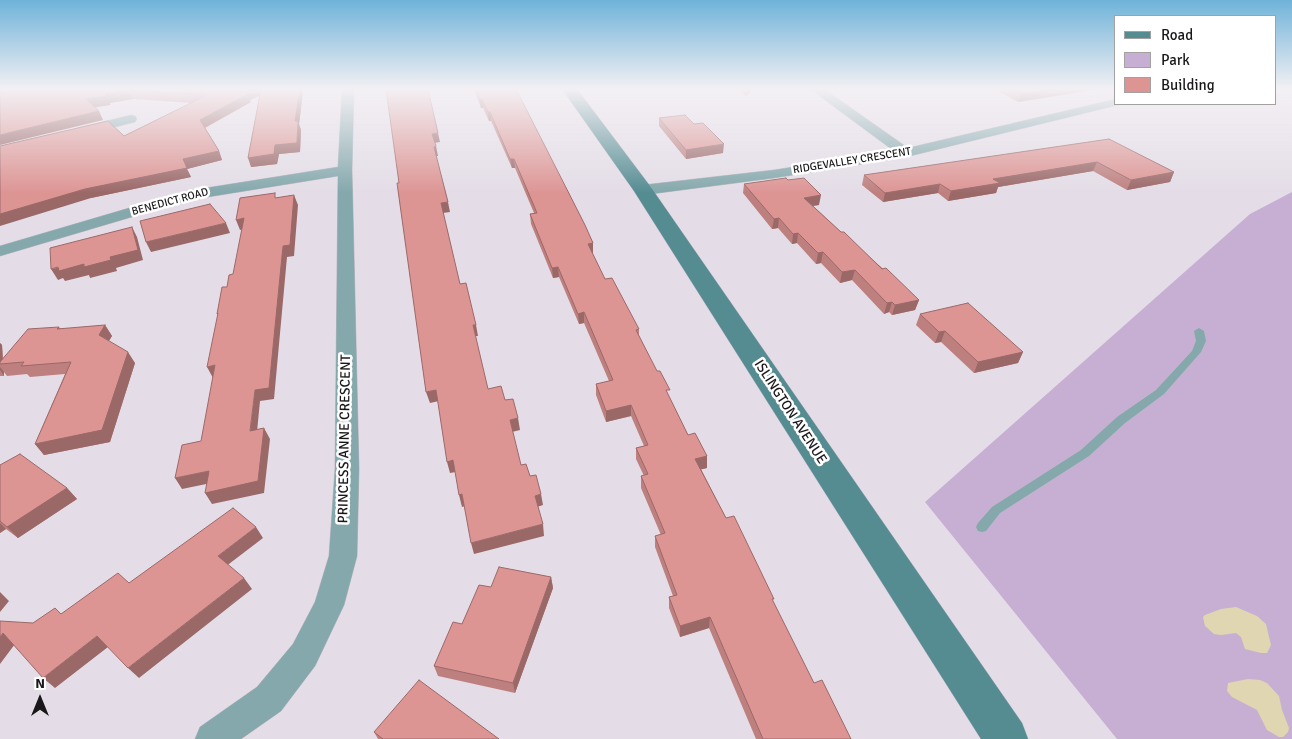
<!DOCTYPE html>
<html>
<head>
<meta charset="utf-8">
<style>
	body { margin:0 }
	#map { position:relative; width:1292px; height:739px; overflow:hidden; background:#e4dde7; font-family:Signika,sans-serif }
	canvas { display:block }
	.legend { position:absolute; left:1114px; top:15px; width:162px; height:90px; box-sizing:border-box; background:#fff; border:1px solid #a3a2a3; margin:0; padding:6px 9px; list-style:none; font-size:15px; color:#19171a }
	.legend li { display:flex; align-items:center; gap:10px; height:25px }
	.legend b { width:25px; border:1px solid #a3a2a3 }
	.north { position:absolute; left:15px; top:674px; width:50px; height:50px; -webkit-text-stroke:4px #fff; paint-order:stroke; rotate:0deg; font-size:14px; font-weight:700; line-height:20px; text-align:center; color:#19171a }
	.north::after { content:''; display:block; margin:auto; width:18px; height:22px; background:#19171a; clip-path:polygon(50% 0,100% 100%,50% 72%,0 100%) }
</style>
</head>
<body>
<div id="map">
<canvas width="1292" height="739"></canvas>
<ul class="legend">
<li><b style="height:6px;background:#548c92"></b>Road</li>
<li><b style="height:14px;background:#c7afd3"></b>Park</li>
<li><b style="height:14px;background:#dd9594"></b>Building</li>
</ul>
<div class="north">N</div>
</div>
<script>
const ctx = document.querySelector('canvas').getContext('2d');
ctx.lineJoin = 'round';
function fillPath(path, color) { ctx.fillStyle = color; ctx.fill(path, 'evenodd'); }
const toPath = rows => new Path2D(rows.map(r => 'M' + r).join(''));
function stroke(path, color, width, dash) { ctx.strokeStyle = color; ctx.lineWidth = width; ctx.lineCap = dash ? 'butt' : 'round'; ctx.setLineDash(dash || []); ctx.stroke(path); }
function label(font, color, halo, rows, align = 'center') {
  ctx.font = font + ' Signika,sans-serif'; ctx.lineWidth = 5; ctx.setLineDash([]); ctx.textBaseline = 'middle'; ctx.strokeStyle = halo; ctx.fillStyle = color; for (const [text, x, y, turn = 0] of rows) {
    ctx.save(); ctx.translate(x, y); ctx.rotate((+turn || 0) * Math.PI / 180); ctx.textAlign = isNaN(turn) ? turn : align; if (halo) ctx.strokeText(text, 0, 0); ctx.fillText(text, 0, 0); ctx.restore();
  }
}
const green = toPath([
	[1292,192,1292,739,1117,739,925,502,1250,214]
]);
const sand = toPath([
	[1236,607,1257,616,1266,624,1271,645,1267,653,1261,653,1245,649,1241,637,1236,633,1221,635,1214,634,1205,626,1203,617,1205,615,1221,609],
	[1248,679,1260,680,1267,683,1279,696,1282,710,1289,728,1288,732,1283,737,1279,737,1267,730,1257,710,1232,697,1227,691,1228,683]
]);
const lane = toPath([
	[1199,328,1204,331,1206,341,1201,352,1164,394,1125,423,1089,456,1000,513,986,531,982,532,978,531,976,527,978,523,992,507,1081,450,1117,417,1156,390,1192,351,1196,341,1194,331,1199,328]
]);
const street = toPath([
	[342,89,354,89,352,170,359,469,357,556,344,605,315,666,281,711,241,739,195,739,200,727,257,687,293,644,315,602,329,556,335,469,338,176,189,200,0,256,0,246,187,191,338,167,342,89],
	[810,89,824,89,908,148,1116,99,1116,104,1122,104,906,157,774,178,643,195,638,193,635,190,638,187,643,185,774,170,894,151,810,89],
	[131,115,135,116,137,119,135,122,83,135,76,131,78,128,131,115]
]);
const secondary = toPath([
	[562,89,577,89,650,186,1022,723,1028,739,981,739,634,191,562,89]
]);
const wall = toPath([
	[0,89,302,89,303,92,299,124,301,130,300,152,279,154,277,164,251,167,259,96,250,100,251,102,205,128,219,151,222,160,187,169,191,177,91,198,124,136,192,103,133,99,110,103,110,105,94,107,103,120],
	[474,89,516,89,593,243,593,253,592,253,605,279,639,329,639,336,688,435,707,456,707,468,701,469,726,518,773,602,814,683,851,739,756,739,709,628,680,637,669,608,669,597,673,596,655,547,655,536,661,535,641,488,641,476,644,476,636,459,636,448,644,446,631,416,606,422,596,395,596,384,609,381,584,323,579,324,559,277,553,278,531,224,530,214,534,213,515,168,512,168,491,121,489,121,483,108,481,108],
	[738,89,753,89,746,96],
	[994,89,1098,89,1018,102],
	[659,118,694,124,723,153,686,159,659,126],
	[1109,139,1174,172,1170,182,1127,190,1093,171,998,187,996,193,948,201,938,193,883,202,862,185,864,175],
	[744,184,819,205,813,206,841,232,919,300,915,310,892,315,889,312,884,314,852,280,840,283,821,263,816,264,797,243,792,244,778,228,772,229,743,193],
	[920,314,1023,352,1018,363,974,373,941,342,935,343,916,325],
	[105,325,112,336,109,341,135,363,110,442,44,455,35,444,65,374,30,377,27,374,7,376,4,372,4,376,0,376,0,343,2,345,3,359,59,327,61,329],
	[0,465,67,488,77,499,18,538,6,529,0,533],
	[551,577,553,588,515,693,438,676,434,666,462,624,491,587],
	[374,732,499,739,378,739]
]);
const shadedWall = toPath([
	[253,89,274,89,250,100,251,102,204,128,200,120],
	[300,89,302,89,303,92,299,124,301,130,300,152,279,154,277,164,251,167,248,158,275,145,295,121],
	[747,89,753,89,746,96],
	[1049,89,1098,89,1018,102,1021,94],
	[129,90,133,99,110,103,110,105,91,108,86,99,106,94],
	[480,100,482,100,483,108,481,108],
	[99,111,103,120,0,145,0,135],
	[488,112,490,112,491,121,489,121],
	[438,133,440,142,434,143,432,134],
	[724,144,723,153,686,159,686,150],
	[436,146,438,156,436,156,434,147],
	[219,151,222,160,187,169,191,177,91,198,0,226,0,214,183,159],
	[510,159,514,159,515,168,512,168],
	[1097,162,1093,171,998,187,996,193,948,201,951,191,993,179],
	[1174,172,1170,182,1127,190,1131,180],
	[940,184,938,193,883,202,885,193],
	[294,195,298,205,294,256,287,257,274,399,260,401,256,442,250,431,255,390,283,246],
	[821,195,819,205,803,207,804,198],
	[448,202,450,212,443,213,441,203],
	[244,218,249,228,240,230,236,220],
	[779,218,778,228,772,229,774,219],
	[226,223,230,233,151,252,146,242],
	[132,227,137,237,143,260,116,268,117,271,90,278,89,275,65,281,63,278,58,280,51,269,110,257],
	[798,233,797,243,792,244,793,234],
	[593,243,593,253,588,254,588,244],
	[823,252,821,263,816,264,818,253],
	[558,267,559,277,553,278,552,268],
	[855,270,852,280,840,283,842,272],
	[919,300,915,310,892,315,895,305],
	[892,302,889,312,884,314,887,303],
	[584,312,584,323,579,324,578,314],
	[105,325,112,336,106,345,99,335],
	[473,325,476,325,478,336,475,336],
	[945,331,941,342,935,343,939,332],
	[0,343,2,345,3,364,0,364],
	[128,352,135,363,110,442,44,455,35,444],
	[1023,352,1018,363,974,373,978,362],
	[215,365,213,378,207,367],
	[0,367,4,372,4,376,0,370],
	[436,390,439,401,430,403,426,392],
	[631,405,631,416,606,422,606,411],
	[518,418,520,430,512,432,510,420],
	[264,428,270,439,264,493,212,504,205,493],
	[707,456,707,468,695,471,695,459],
	[453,460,456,472,450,473,447,462],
	[209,471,216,482,182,489,175,478],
	[67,488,77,499,18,538,7,527],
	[462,494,465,506,462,507,459,495],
	[541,494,543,505,537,507,535,496],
	[0,523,6,529,0,533],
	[543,524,544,536,474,554,471,543],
	[256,527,263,538,225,567,218,556],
	[551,577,553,588,515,693,513,683],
	[244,578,252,589,139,678,128,668],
	[0,592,9,601,0,612],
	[710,617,709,628,680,637,680,626],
	[3,633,15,644,0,664,0,637],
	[97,636,108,647,55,688,43,678]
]);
const building = toPath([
	[0,89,253,89,247,92,248,94,200,120,219,151,183,159,187,168,85,189,0,214,0,146,108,121,124,136,207,95,129,90,106,94,106,96,86,99,99,111,0,135,0,89],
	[261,89,300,89,295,121,298,121,297,143,275,145,274,154,248,158,261,89],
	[386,89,428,89,438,133,432,134,436,146,434,147,448,202,441,203,460,284,466,283,476,325,473,325,488,389,501,386,505,400,513,399,518,418,510,420,521,465,526,464,530,476,536,475,541,494,535,496,543,524,471,543,462,494,459,495,453,460,447,462,436,390,426,392,397,183,399,183,386,89],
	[476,89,516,89,585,225,593,243,588,244,605,279,612,278,639,329,636,330,657,371,660,371,670,390,666,390,688,435,695,433,707,456,695,459,726,518,734,516,774,599,772,599,814,683,822,680,851,739,763,739,710,617,680,626,669,597,677,595,655,536,665,533,641,476,648,474,636,448,648,445,631,405,606,411,596,384,613,380,584,312,578,314,558,267,552,268,530,214,537,213,514,159,510,159,490,112,488,112,482,100,480,100,476,89],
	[1012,89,1049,89,1021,94,1012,89],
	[685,115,694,124,703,123,724,144,686,150,659,118,685,115],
	[1109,139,1174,172,1131,180,1097,162,993,179,1000,183,951,191,940,184,885,193,864,175,1109,139],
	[786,178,788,180,804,178,821,195,804,198,841,232,844,232,882,269,886,268,919,300,895,305,892,302,887,303,855,270,842,272,823,252,818,253,798,233,793,234,779,218,774,219,744,184,786,178],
	[275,193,275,198,294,195,290,245,283,246,269,388,255,390,250,431,264,428,258,481,205,493,209,471,175,478,182,445,201,441,215,365,207,367,218,313,217,314,222,287,227,287,229,275,233,274,244,218,236,220,240,198,275,193],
	[210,204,226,223,146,242,140,221,210,204],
	[132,227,138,250,110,257,111,260,84,267,84,264,59,271,58,267,51,269,50,248,132,227],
	[968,303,1023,352,978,362,945,331,939,332,920,314,968,303],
	[105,325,99,335,128,352,102,430,35,444,71,362,21,366,24,362,0,364,0,362,28,329,59,327,57,329,105,325],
	[20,454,67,488,7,527,0,521,0,465,20,454],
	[233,508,256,527,218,556,244,578,128,668,97,636,43,678,3,633,0,637,0,621,33,623,55,608,61,614,118,573,129,583,233,508],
	[499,567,551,577,513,683,434,666,453,622,462,624,479,585,491,587,499,567],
	[419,680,499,739,383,739,374,732,419,680]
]);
const farStreetnames = [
	["RIDGEVALLEY CRESCENT",852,161,-9],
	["BENEDICT ROAD",170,202,-15]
];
const streetNames = [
	["ISLINGTON AVENUE",790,412,57],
	["PRINCESS ANNE CRESCENT",345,439,-89]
];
fillPath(green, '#c7afd3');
fillPath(sand, '#e0d6b1');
stroke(lane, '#bfb9c2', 1);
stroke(street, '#bfb9c2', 1);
stroke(secondary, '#bfb9c2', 1);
fillPath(lane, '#84a8ac');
fillPath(street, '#84a8ac');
fillPath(secondary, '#548c92');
fillPath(wall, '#be807f');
fillPath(shadedWall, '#9b6868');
fillPath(building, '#dd9594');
stroke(building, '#9b6868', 1);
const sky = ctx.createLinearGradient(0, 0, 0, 193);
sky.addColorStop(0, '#6fb3d9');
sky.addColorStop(0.46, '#f3f0f4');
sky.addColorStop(1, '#f3f0f400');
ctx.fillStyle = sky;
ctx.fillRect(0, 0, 1292, 193);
label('11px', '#19171a', '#fff', farStreetnames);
label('14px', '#19171a', '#fff', streetNames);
</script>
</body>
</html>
